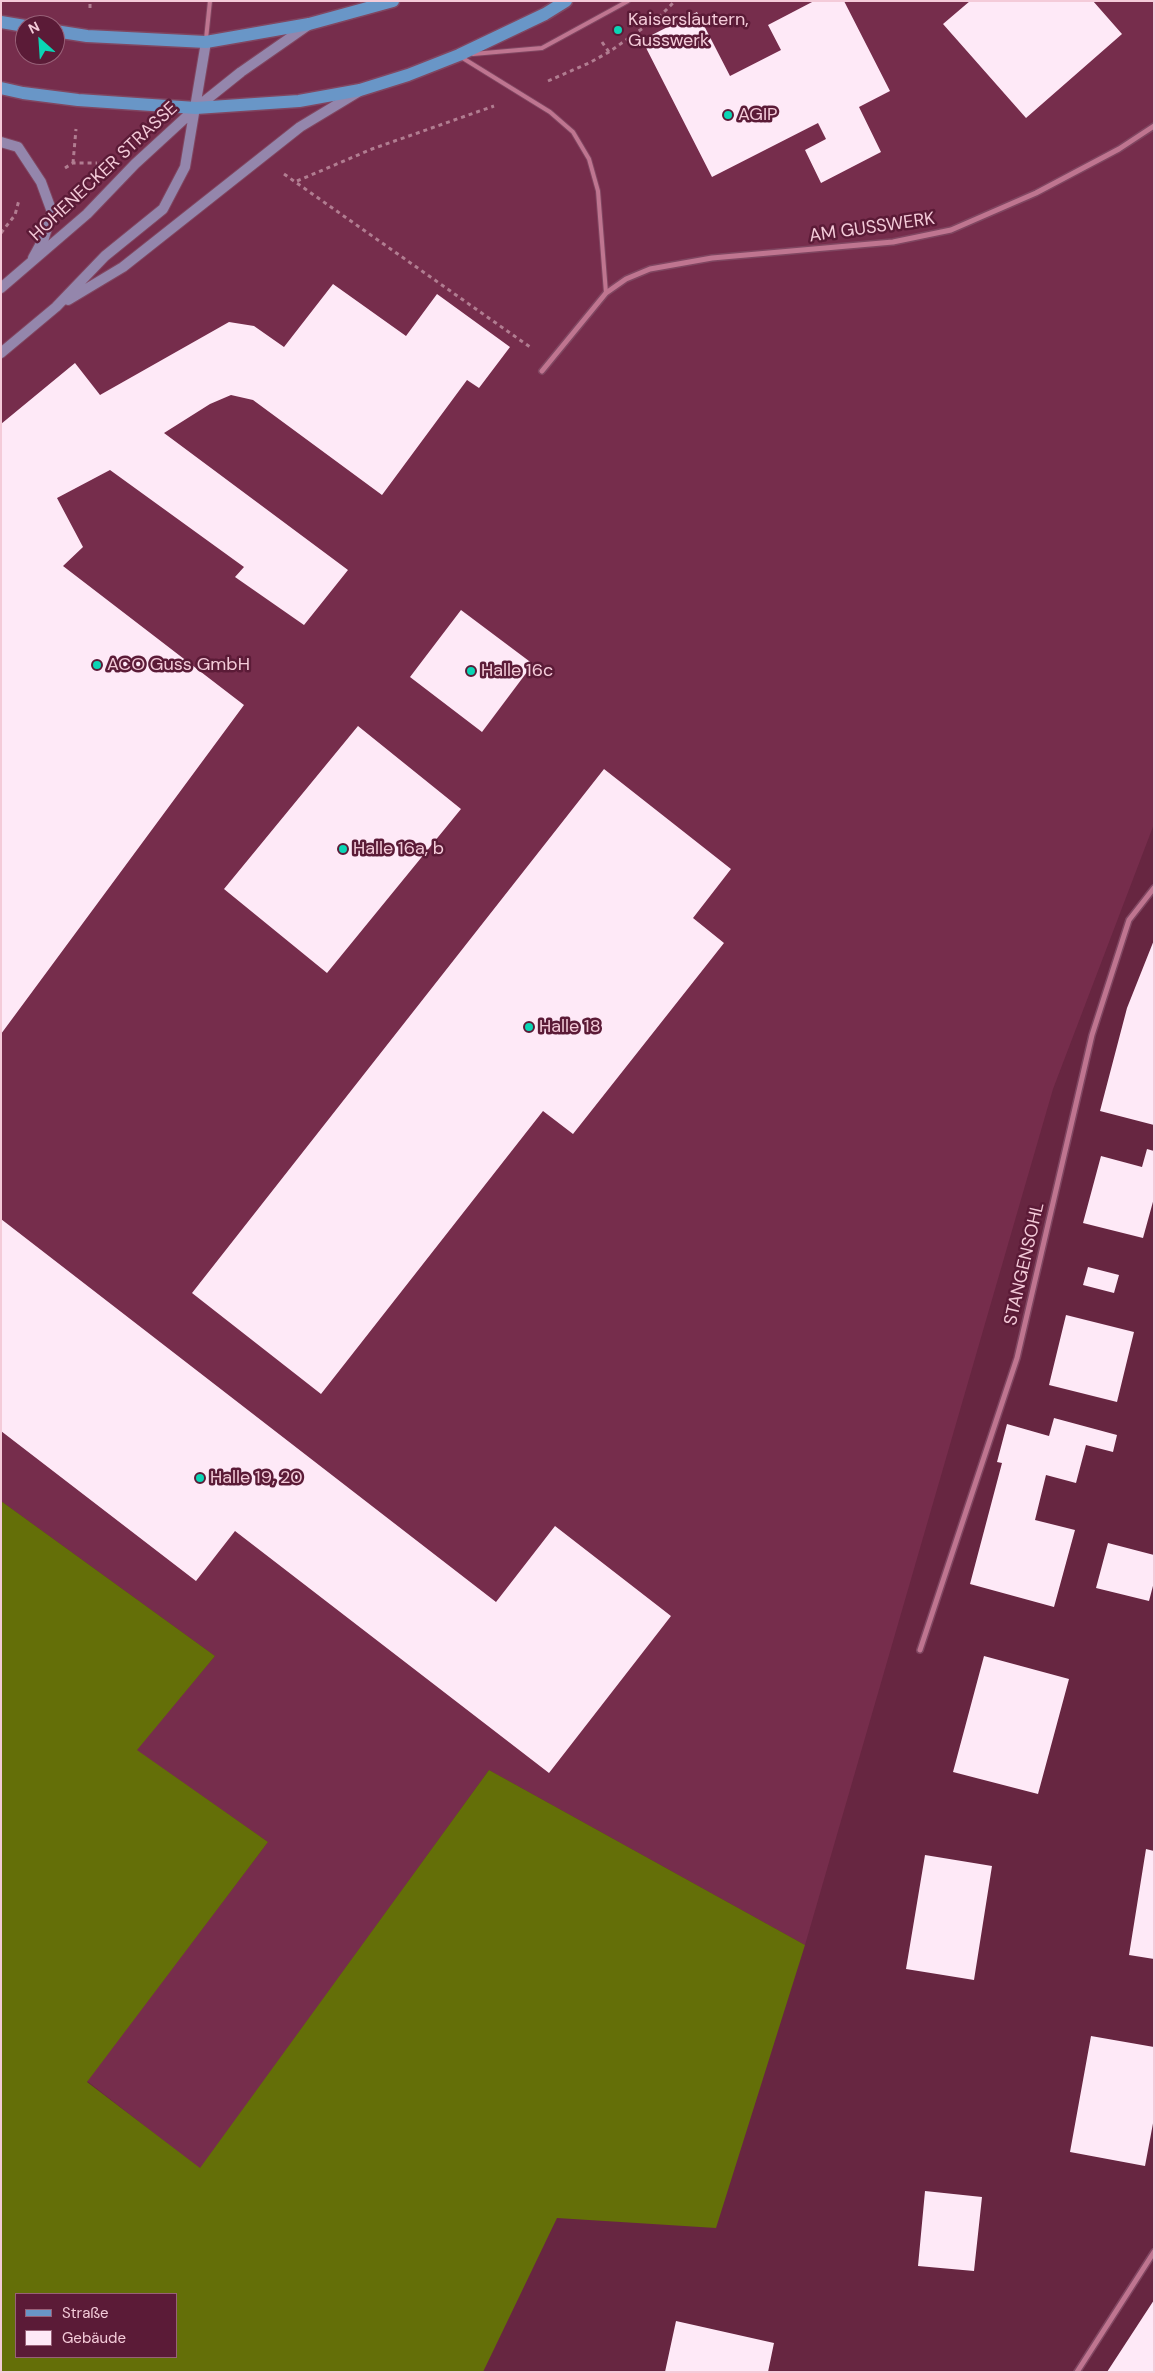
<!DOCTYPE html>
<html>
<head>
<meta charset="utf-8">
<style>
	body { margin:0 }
	#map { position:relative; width:1155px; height:2373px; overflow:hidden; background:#672641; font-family:"DM Sans",sans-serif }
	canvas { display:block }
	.frame { position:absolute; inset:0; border:2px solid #f4cbd9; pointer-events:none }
	.legend { position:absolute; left:15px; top:2293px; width:162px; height:65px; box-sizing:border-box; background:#5b1b37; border:1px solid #986178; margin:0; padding:6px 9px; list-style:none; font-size:15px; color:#f4cbd9 }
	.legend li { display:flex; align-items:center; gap:10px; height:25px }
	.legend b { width:25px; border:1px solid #986178 }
	.north { position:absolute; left:15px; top:15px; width:50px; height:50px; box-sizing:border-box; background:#5b1b37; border:1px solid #986178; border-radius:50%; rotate:334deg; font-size:14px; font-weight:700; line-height:20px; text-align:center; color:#f4cbd9 }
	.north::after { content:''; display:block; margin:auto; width:18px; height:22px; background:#0ad5b5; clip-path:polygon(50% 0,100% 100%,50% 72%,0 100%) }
</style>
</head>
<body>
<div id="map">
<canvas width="1155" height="2373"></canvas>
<div class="frame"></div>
<ul class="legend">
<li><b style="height:6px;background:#6996c7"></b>Straße</li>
<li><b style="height:14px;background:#fee9f7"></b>Gebäude</li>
</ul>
<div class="north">N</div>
</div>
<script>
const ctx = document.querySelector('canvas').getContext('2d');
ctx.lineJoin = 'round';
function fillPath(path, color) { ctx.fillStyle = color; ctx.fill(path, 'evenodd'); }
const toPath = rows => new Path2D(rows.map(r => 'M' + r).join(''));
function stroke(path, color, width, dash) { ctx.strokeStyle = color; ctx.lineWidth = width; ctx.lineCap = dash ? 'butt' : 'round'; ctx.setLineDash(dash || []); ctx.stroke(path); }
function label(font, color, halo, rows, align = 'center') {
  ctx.font = font + ' "DM Sans",sans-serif'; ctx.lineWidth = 5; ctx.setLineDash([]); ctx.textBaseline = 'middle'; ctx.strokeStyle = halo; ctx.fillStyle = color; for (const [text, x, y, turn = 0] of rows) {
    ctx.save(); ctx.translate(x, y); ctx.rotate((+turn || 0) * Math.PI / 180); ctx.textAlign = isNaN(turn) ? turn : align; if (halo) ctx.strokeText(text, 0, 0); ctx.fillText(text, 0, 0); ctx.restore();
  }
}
const built = toPath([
	[1,1,1154,1,1154,824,1053,1089,805,1945,489,1770,200,2169,87,2081,268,1842,136,1750,215,1656,1,1501],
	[25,25,55,25,55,55,25,55]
]);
const forest = toPath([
	[1,1501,215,1656,137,1750,268,1842,87,2082,200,2168,489,1770,805,1945,716,2228,557,2218,483,2372,1,2372],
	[16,2294,176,2294,176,2357,16,2357]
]);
const building = toPath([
	[814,1,844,1,890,91,859,107,881,152,821,183,805,150,826,139,818,123,712,177,642,40,697,12,730,76,781,50,768,25],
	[970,1,1093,1,1122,34,1026,118,943,24],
	[333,284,406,336,437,294,510,347,479,388,467,380,382,495,253,400,231,395,210,404,164,433,348,570,304,625,235,577,244,567,110,470,57,498,83,547,63,566,244,705,1,1034,1,424,75,363,100,395,229,322,254,326,284,347],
	[461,610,533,664,482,732,410,677],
	[358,726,461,809,327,973,224,889],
	[604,769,731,869,693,918,724,943,573,1134,543,1111,321,1394,192,1293],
	[1154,940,1154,1125,1100,1111,1127,1008],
	[1147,1149,1154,1151,1154,1198,1143,1238,1083,1223,1101,1156,1142,1167],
	[1,1219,496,1602,555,1526,671,1616,549,1773,235,1531,196,1581,1,1431],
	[1088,1267,1119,1275,1114,1293,1083,1285],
	[1066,1315,1134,1332,1117,1402,1049,1385],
	[1054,1418,1117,1435,1113,1452,1086,1445,1076,1483,1046,1475,1035,1520,1075,1530,1054,1607,970,1584,1002,1463,997,1462,1007,1424,1049,1436],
	[1108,1543,1154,1555,1154,1582,1149,1601,1096,1588],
	[984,1656,1069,1679,1038,1794,953,1772],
	[1146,1849,1154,1851,1154,1959,1129,1955],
	[925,1855,992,1866,974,1980,906,1969],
	[1091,2036,1154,2047,1154,2118,1145,2166,1070,2152],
	[925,2191,982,2197,974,2271,918,2266],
	[1154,2300,1154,2372,1107,2372],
	[676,2321,774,2343,768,2372,665,2372]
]);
const path = toPath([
	[90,8,90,1],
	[602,42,609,52],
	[548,81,589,63,609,52,660,16,675,1],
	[73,163,76,129],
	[65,168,73,163,97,163],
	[284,174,530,347],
	[297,181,372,149,494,106],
	[1,233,15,215,19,200]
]);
const lane = toPath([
	[206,39,210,1],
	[473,54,542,48,628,1],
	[461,57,550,112,573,132,589,159,598,191,606,293]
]);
const street = toPath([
	[542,371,606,293,626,279,650,269,712,258,893,242,951,230,1036,193,1119,149,1154,126],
	[920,1650,1017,1358,1092,1035,1129,920,1154,888],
	[1077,2372,1154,2252]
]);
const secondary = toPath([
	[1,142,18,147,41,182,52,212,44,238,33,258],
	[1,288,87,214,135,164,196,108,241,72,307,26],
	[68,300,123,267,300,127,358,92],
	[1,353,56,307,105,256,163,209,185,167,206,42]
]);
const primary = toPath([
	[1,22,25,26],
	[55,31,87,36,206,42,309,24,393,1],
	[1,88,23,93,78,100,196,108,299,101,360,90,408,75,459,55,545,14,566,1]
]);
const markers = [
	[618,30,5,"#0ad5b5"],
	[728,115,5,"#0ad5b5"],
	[97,665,5,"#0ad5b5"],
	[471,671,5,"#0ad5b5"],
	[343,849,5,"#0ad5b5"],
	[529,1027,5,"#0ad5b5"],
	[200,1478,5,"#0ad5b5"]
];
const poiNames = [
	["Kaiserslautern,",628,20],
	["Gusswerk",628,41],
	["AGIP",738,115],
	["ACO Guss GmbH",107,665],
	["Halle 16c",481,671],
	["Halle 16a, b",353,849],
	["Halle 18",539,1027],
	["Halle 19, 20",210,1478]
];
const streetNames = [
	["HOHENECKER STRASSE",104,172,-43],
	["AM GUSSWERK",872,228,-8],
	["STANGENSOHL",1025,1264,-77]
];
fillPath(built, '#762d4c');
fillPath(forest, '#646f08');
fillPath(building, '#fee9f7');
stroke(lane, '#804661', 6);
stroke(street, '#804661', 8);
stroke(secondary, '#804661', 12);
stroke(primary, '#804661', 15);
stroke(path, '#b17d91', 3, [4, 4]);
stroke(lane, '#bf7590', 4);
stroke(street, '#bf7590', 5);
stroke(secondary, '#9486ac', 10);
stroke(primary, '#6996c7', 12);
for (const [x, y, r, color] of markers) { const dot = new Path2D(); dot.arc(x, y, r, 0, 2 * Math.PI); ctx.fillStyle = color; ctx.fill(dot); stroke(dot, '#5b1b37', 2); }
label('18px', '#f4cbd9', '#5b1b37', poiNames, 'left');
label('18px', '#f4cbd9', '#5b1b37', streetNames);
</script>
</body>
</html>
